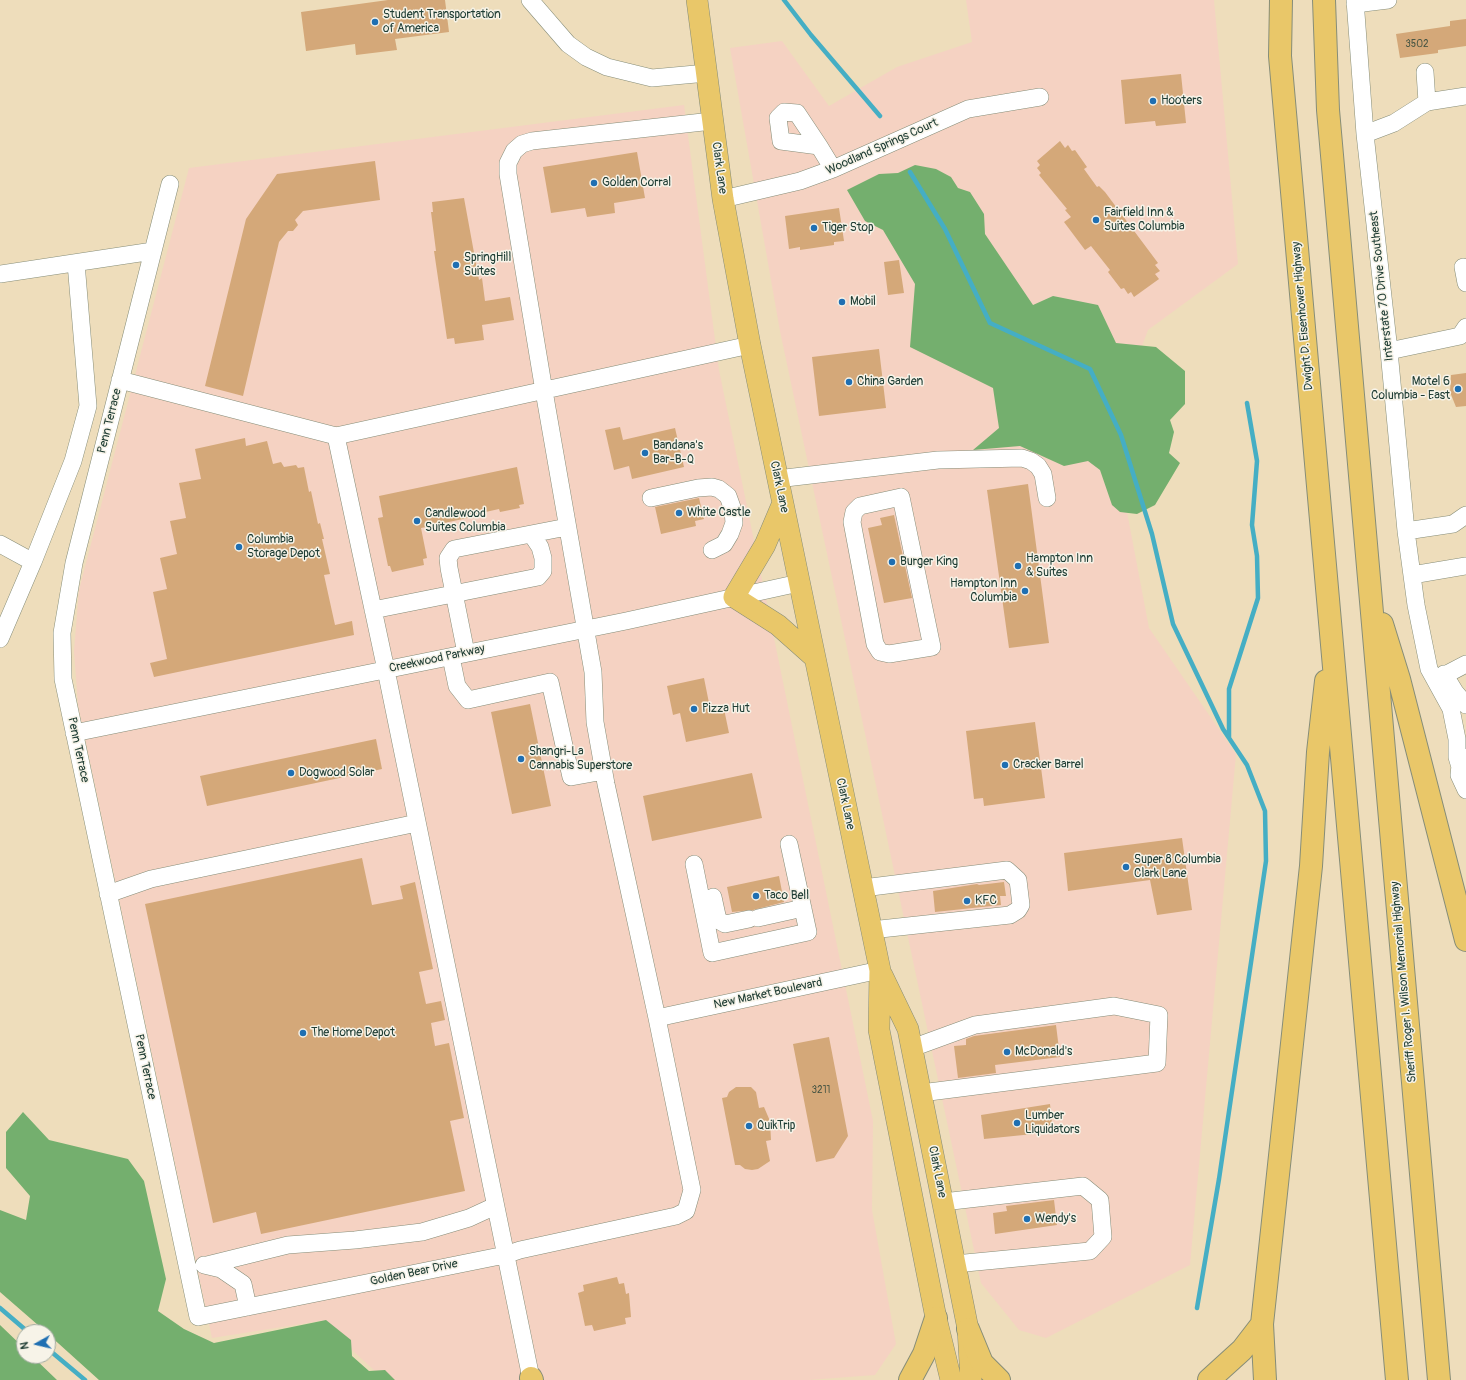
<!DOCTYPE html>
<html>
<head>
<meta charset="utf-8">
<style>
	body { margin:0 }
	#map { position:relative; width:1466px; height:1380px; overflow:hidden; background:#edb; font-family:Pangolin,sans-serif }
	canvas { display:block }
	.north { position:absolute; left:16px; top:1324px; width:40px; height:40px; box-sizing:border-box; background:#f7f3e8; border:1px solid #a1aaa0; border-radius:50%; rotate:262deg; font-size:11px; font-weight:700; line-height:16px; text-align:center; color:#1f3d34 }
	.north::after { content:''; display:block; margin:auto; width:14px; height:18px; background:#1f6fb2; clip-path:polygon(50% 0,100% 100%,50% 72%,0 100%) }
</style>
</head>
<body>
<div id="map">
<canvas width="1466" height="1380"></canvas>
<div class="north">N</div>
</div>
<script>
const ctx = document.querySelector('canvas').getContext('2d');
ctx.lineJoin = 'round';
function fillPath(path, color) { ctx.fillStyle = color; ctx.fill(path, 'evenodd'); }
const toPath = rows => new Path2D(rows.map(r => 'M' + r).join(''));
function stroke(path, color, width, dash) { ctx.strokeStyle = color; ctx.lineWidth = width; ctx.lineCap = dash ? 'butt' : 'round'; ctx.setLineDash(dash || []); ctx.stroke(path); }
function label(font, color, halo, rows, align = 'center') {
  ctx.font = font + ' Pangolin,sans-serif'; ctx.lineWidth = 3; ctx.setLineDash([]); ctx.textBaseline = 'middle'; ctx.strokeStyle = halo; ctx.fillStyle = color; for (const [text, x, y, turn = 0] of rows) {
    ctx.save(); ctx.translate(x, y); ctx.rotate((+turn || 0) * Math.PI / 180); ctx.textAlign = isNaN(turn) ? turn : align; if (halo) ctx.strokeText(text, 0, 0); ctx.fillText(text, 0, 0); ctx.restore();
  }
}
const built = toPath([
	[966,0,1214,0,1238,264,1148,330,1111,428,1149,628,1236,754,1190,1265,1046,1338,1019,1330,981,1283,780,331,730,48,782,41,829,106,897,67,972,42],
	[684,105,719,370,873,1121,872,1210,896,1344,875,1375,808,1380,385,1380,320,1321,212,1338,78,705,74,651,79,590,189,168]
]);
const forest = toPath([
	[915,165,936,169,951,177,958,188,970,192,984,214,985,234,1033,305,1053,296,1098,305,1116,343,1156,347,1185,371,1185,404,1170,420,1174,432,1169,453,1180,463,1155,505,1137,514,1120,512,1112,505,1100,470,1088,461,1064,466,1020,446,973,450,999,428,993,388,910,347,915,284,883,230,865,221,847,190,879,174,898,173],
	[23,1112,49,1140,128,1159,144,1181,166,1279,158,1311,184,1329,214,1343,326,1320,351,1340,352,1356,369,1371,385,1370,395,1380,99,1380,48,1334,48,1332,46,1332,0,1292,0,1210,26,1220,30,1196,6,1168,6,1132],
	[0,1325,24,1348,24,1356,32,1356,57,1380,0,1380]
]);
const stream = toPath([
	[784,0,811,35,880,116],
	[910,172,945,229,990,323,1090,369,1121,435,1152,534,1173,624,1223,729,1247,765,1265,811,1266,861,1219,1179,1197,1308],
	[1229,738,1229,689,1258,598,1257,556,1252,525,1257,461,1247,403],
	[0,1308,28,1332],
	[48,1349,85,1380]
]);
const building = toPath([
	[388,0,445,0,449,32,395,39,397,50,356,55,355,44,306,51,301,12],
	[1466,19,1466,46,1438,50,1438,53,1400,58,1396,34,1450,26,1450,21],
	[1181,74,1186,123,1156,126,1155,121,1125,124,1121,80],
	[1060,141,1065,148,1068,145,1072,151,1075,150,1087,167,1084,169,1097,187,1099,186,1105,192,1158,263,1155,265,1160,271,1155,274,1159,279,1134,297,1131,292,1128,294,1124,288,1121,289,1108,272,1110,270,1091,246,1085,250,1064,222,1071,217,1065,210,1067,209,1039,175,1041,173,1037,168,1040,165,1037,161],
	[637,152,645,198,614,203,615,213,587,217,585,208,551,213,543,167],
	[375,161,380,200,303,211,295,220,298,225,293,231,288,231,279,242,243,396,205,386,246,219,277,174],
	[464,198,479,280,482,278,485,301,510,297,514,320,482,325,484,340,455,344,454,338,447,339,434,251,436,251,431,212,433,212,432,202],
	[839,208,844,241,834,242,834,245,800,250,800,247,789,249,785,216],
	[899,260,904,293,888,295,884,262],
	[879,349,886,408,819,416,812,357],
	[1466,373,1466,406,1456,407,1450,392,1451,375],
	[620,427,623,440,675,428,684,467,632,479,629,466,614,470,605,430],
	[245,438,246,446,267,441,273,464,281,462,284,467,296,465,298,468,304,467,309,492,311,491,318,524,320,523,324,539,322,539,330,574,324,575,335,625,352,621,354,635,154,677,150,663,167,659,153,592,167,589,160,558,177,554,170,521,186,518,179,483,201,479,195,449],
	[517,467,524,504,519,505,520,508,500,512,499,509,472,515,472,517,421,528,427,558,423,559,424,565,392,572,390,566,388,566,378,518,383,517,379,496],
	[1028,484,1049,643,1009,648,987,490],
	[699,498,704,519,695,521,696,526,661,534,655,507],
	[894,515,912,598,884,603,868,528,882,525,880,518],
	[704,678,709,703,718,710,724,709,729,733,686,742,680,713,673,715,667,686],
	[530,704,551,806,512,814,491,712],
	[1035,722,1045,798,984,806,983,798,974,799,966,731],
	[376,739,382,769,207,806,200,776],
	[752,773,762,818,652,841,643,796],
	[1182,838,1192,910,1157,915,1150,880,1068,891,1064,853],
	[362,858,372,905,403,899,400,886,415,882,433,969,419,972,426,1004,441,1001,445,1020,431,1023,435,1046,449,1043,464,1118,450,1121,465,1191,261,1234,256,1212,213,1223,145,904],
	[779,876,784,902,753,910,732,912,727,887],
	[1004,882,1006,896,1000,896,1001,905,935,912,933,891,977,884,979,885],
	[1056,1025,1060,1057,995,1065,996,1073,958,1078,954,1046,966,1045,966,1039,974,1036],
	[829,1037,848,1136,834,1158,816,1162,793,1044],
	[736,1087,751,1087,756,1092,759,1108,764,1107,770,1121,771,1140,766,1141,770,1161,758,1169,752,1170,745,1169,740,1165,735,1165,722,1098,727,1097,729,1092],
	[1050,1104,1053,1132,984,1139,981,1115],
	[1054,1200,1057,1225,995,1234,993,1213,1007,1211,1006,1206],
	[617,1277,619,1284,624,1283,626,1294,629,1293,631,1317,625,1318,626,1324,594,1331,592,1325,585,1326,578,1293,584,1291,583,1285]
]);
const minor = toPath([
	[530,0,568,44,586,57,607,67,652,78,707,73],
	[1355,0,1365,134,1389,351,1406,531,1416,605,1429,669,1451,709,1457,739,1457,757,1460,767],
	[1355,4,1388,0],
	[1425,72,1427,102],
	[1365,134,1394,123,1427,102,1466,96],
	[819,146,781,141,778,118,784,112,797,113,819,146,833,169],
	[170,184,74,563,62,633,63,679,198,1317,505,1255,520,1250,676,1216,686,1211,692,1190,657,1018,606,784,595,722,593,672,544,391,508,174,508,163,514,151,522,144,532,141,712,121],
	[723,199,800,181,833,169,968,109,1040,97],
	[1463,267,1466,283],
	[0,274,153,251],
	[1389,351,1460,336,1466,327],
	[120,380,336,436],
	[777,479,938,460,1022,458,1031,461,1038,466,1043,474,1047,498],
	[901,497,932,647,889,654,880,652,875,644,852,522,854,512,860,506,901,497],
	[651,498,698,488,712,487,719,489,728,496,733,510,734,523,730,534,724,544,712,550],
	[1406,531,1453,524,1466,515],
	[0,544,33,562],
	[1412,575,1466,566],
	[373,610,538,577,543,571,543,558,540,547,532,535],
	[0,639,33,562,73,461,88,406,76,263],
	[466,653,449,568,448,558,454,549,567,527],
	[451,657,457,686,468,700,550,682,571,777,604,771],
	[1444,674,1455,692,1466,705],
	[1445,675,1466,664],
	[74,733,626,621,799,583],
	[1463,757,1460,765,1459,775,1466,790],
	[694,864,712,953,808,932,789,844],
	[863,888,1007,870,1018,880,1021,905,1018,910,1010,915,871,930],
	[108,894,151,879,417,823],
	[713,897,718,920,725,924,749,919],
	[758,918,803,908],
	[657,1018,880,970],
	[912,1048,975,1025,1114,1006,1159,1015,1157,1063,921,1093],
	[943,1202,1083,1186,1100,1200,1103,1237,1090,1251,955,1264],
	[204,1265,221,1269,243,1284,248,1307],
	[207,1265,288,1245,355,1240,422,1232,469,1218,495,1206],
	[531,1378,386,670,336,436,750,345]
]);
const major = toPath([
	[697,0,723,199,750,345,880,970,879,1030,936,1318,951,1380],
	[782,505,765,545,734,597,778,625,814,657],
	[882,975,908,1029,968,1329,971,1380]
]);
const highway = toPath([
	[1281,0,1280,56,1397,1380],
	[1324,0,1328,110,1335,189,1439,1380],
	[1382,624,1399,679,1466,940],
	[968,1329,982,1363,999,1380],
	[531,1378,532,1380],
	[910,1380,924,1354,936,1318],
	[1209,1380,1242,1350,1262,1324],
	[1265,1380,1262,1324,1311,866,1318,752,1326,681]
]);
const markers = [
	[375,22,4,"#1f6fb2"],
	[1153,101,4,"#1f6fb2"],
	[594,183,4,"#1f6fb2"],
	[1096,220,4,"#1f6fb2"],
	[814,228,4,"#1f6fb2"],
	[456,265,4,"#1f6fb2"],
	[842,302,4,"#1f6fb2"],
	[849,382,4,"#1f6fb2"],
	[1458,389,4,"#1f6fb2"],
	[645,453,4,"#1f6fb2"],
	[679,513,4,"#1f6fb2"],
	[417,521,4,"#1f6fb2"],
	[239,547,4,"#1f6fb2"],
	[892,562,4,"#1f6fb2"],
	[1018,566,4,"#1f6fb2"],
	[1025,591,4,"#1f6fb2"],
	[694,709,4,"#1f6fb2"],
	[521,759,4,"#1f6fb2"],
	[1005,765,4,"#1f6fb2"],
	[291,773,4,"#1f6fb2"],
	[1126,867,4,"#1f6fb2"],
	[756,896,4,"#1f6fb2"],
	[967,901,4,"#1f6fb2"],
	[303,1033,4,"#1f6fb2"],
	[1007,1052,4,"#1f6fb2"],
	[1017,1123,4,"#1f6fb2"],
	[749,1126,4,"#1f6fb2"],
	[1027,1219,4,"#1f6fb2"]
];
const numberNames = [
	["3502",1417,44],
	["3211",821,1090]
];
const poiNames = [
	["Student Transportation",383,15],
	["of America",383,29],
	["Hooters",1161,101],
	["Golden Corral",602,183],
	["Fairfield Inn &",1104,213],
	["Suites Columbia",1104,227],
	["Tiger Stop",822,228],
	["SpringHill",464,258],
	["Suites",464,272],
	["Mobil",850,302],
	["China Garden",857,382],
	["Motel 6",1450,382,"right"],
	["Columbia - East",1450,396,"right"],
	["Bandana's",653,446],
	["Bar-B-Q",653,460],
	["White Castle",687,513],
	["Candlewood",425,514],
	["Suites Columbia",425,528],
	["Columbia",247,540],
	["Storage Depot",247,554],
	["Hampton Inn",1026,559],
	["& Suites",1026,573],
	["Burger King",900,562],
	["Hampton Inn",1017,584,"right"],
	["Columbia",1017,598,"right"],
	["Pizza Hut",702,709],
	["Shangri-La",529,752],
	["Cannabis Superstore",529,766],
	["Cracker Barrel",1013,765],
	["Dogwood Solar",299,773],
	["Super 8 Columbia",1134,860],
	["Clark Lane",1134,874],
	["Taco Bell",764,896],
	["KFC",975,901],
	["The Home Depot",311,1033],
	["McDonald's",1015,1052],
	["Lumber",1025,1116],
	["Liquidators",1025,1130],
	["QuikTrip",757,1126],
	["Wendy's",1035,1219]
];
const streetNames = [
	["Woodland Springs Court",882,147,-24],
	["Clark Lane",719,168,82],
	["Interstate 70 Drive Southeast",1382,286,-96],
	["Dwight D. Eisenhower Highway",1303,316,-95],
	["Penn Terrace",110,421,-76],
	["Clark Lane",779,487,78],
	["Creekwood Parkway",437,659,-12],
	["Penn Terrace",78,750,78],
	["Clark Lane",845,804,78],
	["Sheriff Roger I. Wilson Memorial Highway",1404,982,-95],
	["New Market Boulevard",768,994,-12],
	["Penn Terrace",145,1067,78],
	["Clark Lane",937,1172,79],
	["Golden Bear Drive",414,1273,-12]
];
fillPath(built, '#f5d2c2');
fillPath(forest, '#74af6e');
stroke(stream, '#45aec4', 4.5);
fillPath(building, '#d4a879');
stroke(minor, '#868d78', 18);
stroke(major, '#868d78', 22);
stroke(highway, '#868d78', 24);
stroke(minor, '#fff', 17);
stroke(major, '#e9c769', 21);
stroke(highway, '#e9c769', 22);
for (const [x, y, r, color] of markers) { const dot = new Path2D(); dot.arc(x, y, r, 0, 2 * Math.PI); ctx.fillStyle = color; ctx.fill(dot); stroke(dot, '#f7f3e8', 1.5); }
label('10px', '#4c5845', null, numberNames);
label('12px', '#1f3d34', '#f7f3e8', poiNames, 'left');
label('12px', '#1f3d34', '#f7f3e8', streetNames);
</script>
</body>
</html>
